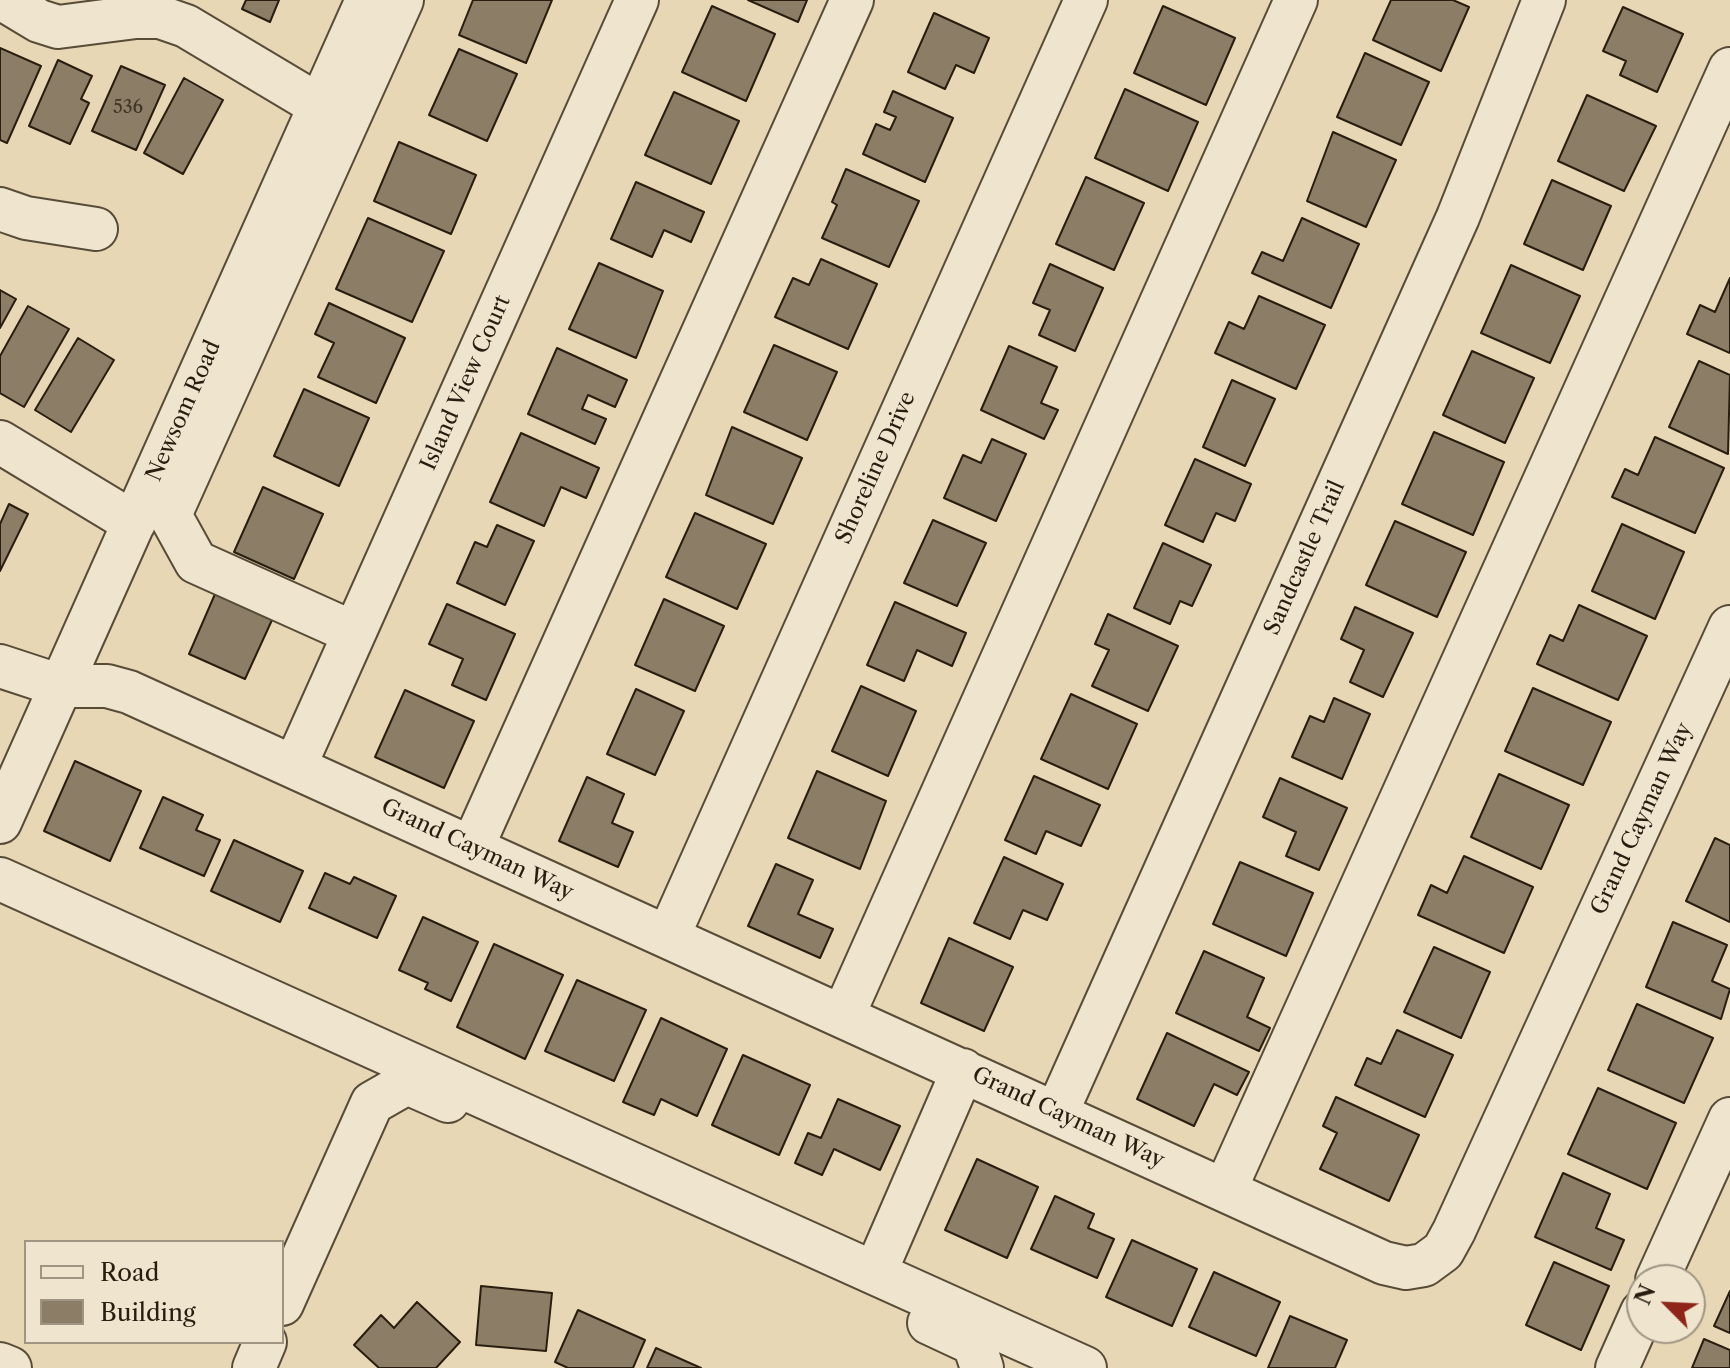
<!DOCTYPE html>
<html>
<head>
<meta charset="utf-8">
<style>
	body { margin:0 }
	#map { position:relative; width:1730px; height:1368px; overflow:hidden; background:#e7d7b5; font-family:"Libre Caslon Text",serif }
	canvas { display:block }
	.legend { position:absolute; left:24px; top:1240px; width:260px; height:104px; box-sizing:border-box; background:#efe5cf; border:2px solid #a09583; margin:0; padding:10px 14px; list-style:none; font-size:24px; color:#291d10 }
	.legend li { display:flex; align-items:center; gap:16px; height:40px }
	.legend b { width:40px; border:2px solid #a09583 }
	.north { position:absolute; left:1626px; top:1264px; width:80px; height:80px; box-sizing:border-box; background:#efe5cf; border:2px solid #a09583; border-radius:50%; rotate:294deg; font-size:22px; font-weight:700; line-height:32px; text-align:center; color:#291d10 }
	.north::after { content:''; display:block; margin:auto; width:28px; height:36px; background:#8f2418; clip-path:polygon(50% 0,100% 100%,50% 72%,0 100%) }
</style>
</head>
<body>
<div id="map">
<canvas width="1730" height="1368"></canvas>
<ul class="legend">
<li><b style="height:10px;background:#efe5cf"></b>Road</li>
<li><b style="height:22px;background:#8c7e66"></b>Building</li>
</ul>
<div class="north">N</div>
</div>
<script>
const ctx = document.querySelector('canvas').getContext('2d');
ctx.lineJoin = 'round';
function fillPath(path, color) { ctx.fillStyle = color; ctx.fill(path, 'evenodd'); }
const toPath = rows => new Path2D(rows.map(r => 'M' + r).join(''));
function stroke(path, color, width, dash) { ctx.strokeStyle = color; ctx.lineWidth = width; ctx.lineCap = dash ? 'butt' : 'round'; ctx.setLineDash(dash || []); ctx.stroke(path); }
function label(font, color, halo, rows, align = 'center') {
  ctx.font = font + ' "Libre Caslon Text",serif'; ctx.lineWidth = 7; ctx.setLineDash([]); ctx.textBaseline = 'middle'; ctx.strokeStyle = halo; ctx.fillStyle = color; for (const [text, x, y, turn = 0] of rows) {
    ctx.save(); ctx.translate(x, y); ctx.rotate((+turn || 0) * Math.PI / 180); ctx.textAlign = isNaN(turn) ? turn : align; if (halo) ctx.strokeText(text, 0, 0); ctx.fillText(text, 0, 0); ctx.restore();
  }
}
const building = toPath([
	[246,0,279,0,270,22,242,9,246,0],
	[473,0,552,0,526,63,459,35,473,0],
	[748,0,807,0,798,22,748,0],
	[1391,0,1453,0,1469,7,1441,71,1373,40,1391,0],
	[712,6,775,34,746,101,682,72,712,6],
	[1163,6,1235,38,1206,105,1134,73,1163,6],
	[1623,7,1683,34,1657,92,1620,75,1626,61,1603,51,1623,7],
	[934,13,989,38,974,73,956,65,945,89,908,72,934,13],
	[0,48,41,66,7,143,0,140,0,48],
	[459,49,517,74,487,141,429,115,459,49],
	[1365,53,1429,82,1401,145,1337,117,1365,53],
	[58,60,92,76,81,99,89,103,70,144,29,126,58,60],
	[121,66,165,85,136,150,92,131,121,66],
	[184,78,223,100,183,174,144,153,184,78],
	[1125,89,1198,122,1168,191,1095,158,1125,89],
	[893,91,953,118,925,182,863,154,876,124,890,130,896,117,884,112,893,91],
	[674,92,739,121,711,184,645,155,674,92],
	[1587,95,1656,126,1624,191,1558,161,1587,95],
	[1333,132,1396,160,1366,227,1307,201,1333,132],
	[399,142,476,175,451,234,374,201,399,142],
	[846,169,919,201,889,267,822,238,837,205,832,202,846,169],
	[1086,177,1144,203,1114,270,1056,244,1086,177],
	[1552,180,1611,206,1583,270,1524,244,1552,180],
	[636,182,704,212,691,242,664,230,652,257,611,239,636,182],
	[368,218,444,251,412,322,336,289,368,218],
	[1302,218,1359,244,1331,308,1252,273,1262,252,1283,261,1302,218],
	[821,259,877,284,848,349,775,317,793,278,809,285,821,259],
	[599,263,663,291,636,358,569,329,599,263],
	[1050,264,1103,288,1075,351,1039,335,1050,310,1033,303,1050,264],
	[1511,265,1580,296,1550,363,1481,333,1511,265],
	[1730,278,1730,353,1687,334,1700,305,1715,312,1730,278],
	[0,290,16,299,0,328,0,290],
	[1259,296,1325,325,1296,389,1215,353,1229,322,1244,329,1259,296],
	[329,303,405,338,376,403,318,377,334,343,315,334,329,303],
	[28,306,69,329,24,407,0,393,0,356,28,306],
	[78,338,114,360,71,432,35,410,78,338],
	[774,345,837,372,807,440,744,412,774,345],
	[1009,346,1057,367,1041,403,1058,410,1044,439,981,410,1009,346],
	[557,348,627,380,615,407,588,395,582,409,606,419,595,444,528,414,557,348],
	[1472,351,1534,378,1505,443,1443,415,1472,351],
	[1699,361,1730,375,1728,454,1669,427,1699,361],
	[1232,380,1275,399,1245,466,1203,447,1232,380],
	[304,389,369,418,339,486,274,456,304,389],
	[732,427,802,458,773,524,706,495,732,427],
	[1434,432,1504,462,1473,535,1402,504,1434,432],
	[521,433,599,468,586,498,561,487,544,526,490,502,521,433],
	[1655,437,1724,468,1695,533,1612,497,1625,469,1638,475,1655,437],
	[992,439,1026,454,996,521,944,498,963,455,981,463,992,439],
	[1195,459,1251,484,1235,521,1216,513,1203,542,1165,525,1195,459],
	[263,487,323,514,294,579,234,552,263,487],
	[9,504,28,514,0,571,0,524,9,504],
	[695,513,766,544,737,609,666,577,695,513],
	[933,520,986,543,957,606,904,583,933,520],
	[1395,521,1466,552,1437,617,1366,585,1395,521],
	[1622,524,1684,552,1655,619,1592,591,1622,524],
	[497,525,534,541,505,605,457,583,475,542,487,547,497,525],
	[1163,543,1211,565,1192,606,1180,601,1170,624,1134,608,1163,543],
	[215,594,272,620,245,679,189,654,215,594],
	[664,599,724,626,695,691,635,665,664,599],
	[895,602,966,633,952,666,917,650,904,681,867,665,895,602],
	[447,604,515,634,486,700,452,685,463,659,429,644,447,604],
	[1579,605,1647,636,1618,700,1537,664,1550,635,1563,641,1579,605],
	[1355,607,1413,633,1383,697,1350,682,1364,650,1341,639,1355,607],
	[1108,614,1178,646,1148,711,1092,686,1109,650,1095,644,1108,614],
	[861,686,916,711,888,776,832,751,861,686],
	[1533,688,1611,722,1583,785,1505,751,1533,688],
	[636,689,684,711,655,775,607,754,636,689],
	[405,690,474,721,444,788,375,757,405,690],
	[1071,694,1137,724,1108,789,1041,759,1071,694],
	[1334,698,1370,714,1342,779,1292,757,1310,716,1324,722,1334,698],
	[75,761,141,791,110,861,44,831,75,761],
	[817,771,886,801,860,869,788,838,817,771],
	[1499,774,1569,805,1541,869,1471,837,1499,774],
	[1034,776,1100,805,1081,846,1046,831,1036,854,1005,840,1034,776],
	[587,777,624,794,612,823,633,832,618,867,559,841,587,777],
	[1280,778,1347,808,1319,870,1286,856,1296,832,1263,817,1280,778],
	[163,797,203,815,196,830,220,840,204,876,140,848,163,797],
	[1715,838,1730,845,1730,922,1686,901,1715,838],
	[234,840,303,871,280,922,211,891,234,840],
	[1464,856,1533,887,1504,953,1418,915,1431,885,1447,893,1464,856],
	[1004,857,1063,884,1047,920,1023,910,1010,939,974,923,1004,857],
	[1240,862,1313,893,1286,956,1213,924,1240,862],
	[776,864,813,880,798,914,833,929,820,958,748,926,776,864],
	[325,873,350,884,354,877,396,896,377,938,309,908,325,873],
	[423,917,478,942,451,1001,425,989,428,983,399,970,423,917],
	[1673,922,1727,945,1712,981,1730,989,1721,1019,1646,987,1673,922],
	[949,938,1013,967,984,1031,921,1003,949,938],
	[494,944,563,975,525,1059,457,1027,494,944],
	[1434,947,1490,972,1461,1038,1404,1012,1434,947],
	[1204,951,1264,978,1247,1017,1270,1028,1259,1051,1176,1013,1204,951],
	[577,980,646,1010,614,1081,545,1051,577,980],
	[1637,1004,1713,1038,1684,1103,1608,1070,1637,1004],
	[661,1018,727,1049,697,1116,661,1099,654,1115,623,1102,661,1018],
	[1397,1030,1453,1055,1425,1117,1355,1085,1367,1058,1381,1064,1397,1030],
	[1167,1033,1249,1072,1237,1095,1214,1084,1194,1126,1137,1099,1167,1033],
	[743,1055,810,1085,779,1155,712,1125,743,1055],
	[1598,1088,1676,1123,1647,1189,1568,1154,1598,1088],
	[1336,1097,1419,1135,1389,1201,1320,1169,1337,1133,1323,1126,1336,1097],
	[838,1099,900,1126,880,1170,834,1149,822,1175,795,1163,808,1133,821,1138,838,1099],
	[977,1159,1038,1187,1007,1258,945,1230,977,1159],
	[1563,1173,1610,1194,1596,1228,1624,1240,1611,1270,1535,1237,1563,1173],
	[1055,1196,1094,1214,1088,1228,1114,1239,1097,1278,1031,1249,1055,1196],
	[1132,1240,1197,1269,1172,1326,1106,1297,1132,1240],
	[1554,1262,1609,1286,1581,1350,1526,1325,1554,1262],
	[1214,1272,1280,1302,1256,1356,1189,1327,1214,1272],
	[481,1286,552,1293,546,1351,476,1345,481,1286],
	[1730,1291,1730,1333,1714,1326,1730,1291],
	[417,1302,460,1342,436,1368,379,1368,354,1345,381,1315,394,1328,417,1302],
	[578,1310,645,1340,633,1368,568,1368,555,1362,578,1310],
	[1290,1316,1347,1340,1335,1368,1268,1368,1290,1316],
	[1704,1339,1730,1350,1730,1368,1692,1368,1704,1339],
	[656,1348,701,1368,647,1368,656,1348]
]);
const minor = toPath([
	[4,0,39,21,58,27,136,17,160,17,186,26,320,106],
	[0,209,26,218,96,229],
	[0,442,134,523],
	[354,633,196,562,170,515,402,0],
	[0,666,61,686,107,686,129,692,1384,1263,1406,1268,1424,1265,1443,1251,1454,1231,1730,627],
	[295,766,637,0],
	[0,822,367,0],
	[472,848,852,0],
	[0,879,1085,1368],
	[668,937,1086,0],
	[843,1016,1296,0],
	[1057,1112,1458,217,1544,0],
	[1225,1190,1730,69],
	[875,1273,963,1070],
	[1657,1280,1730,1119],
	[282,1304,372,1103,407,1083,448,1101],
	[929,1323,974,1344,982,1368],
	[0,1364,10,1368],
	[254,1368,265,1342],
	[1617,1368,1642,1312]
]);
const numberNames = [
	["536",128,108]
];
const streetNames = [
	["Island View Court",466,383,-66],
	["Newsom Road",184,411,-66],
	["Shoreline Drive",876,468,-66],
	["Sandcastle Trail",1305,558,-66],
	["Grand Cayman Way",1642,819,-65],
	["Grand Cayman Way",477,850,25],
	["Grand Cayman Way",1068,1118,25]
];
fillPath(building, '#8c7e66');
stroke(building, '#291d10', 2);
stroke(minor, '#584c39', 46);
stroke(minor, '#efe5cf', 42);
label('18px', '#423526', null, numberNames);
label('22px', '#291d10', '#efe5cf', streetNames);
</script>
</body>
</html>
